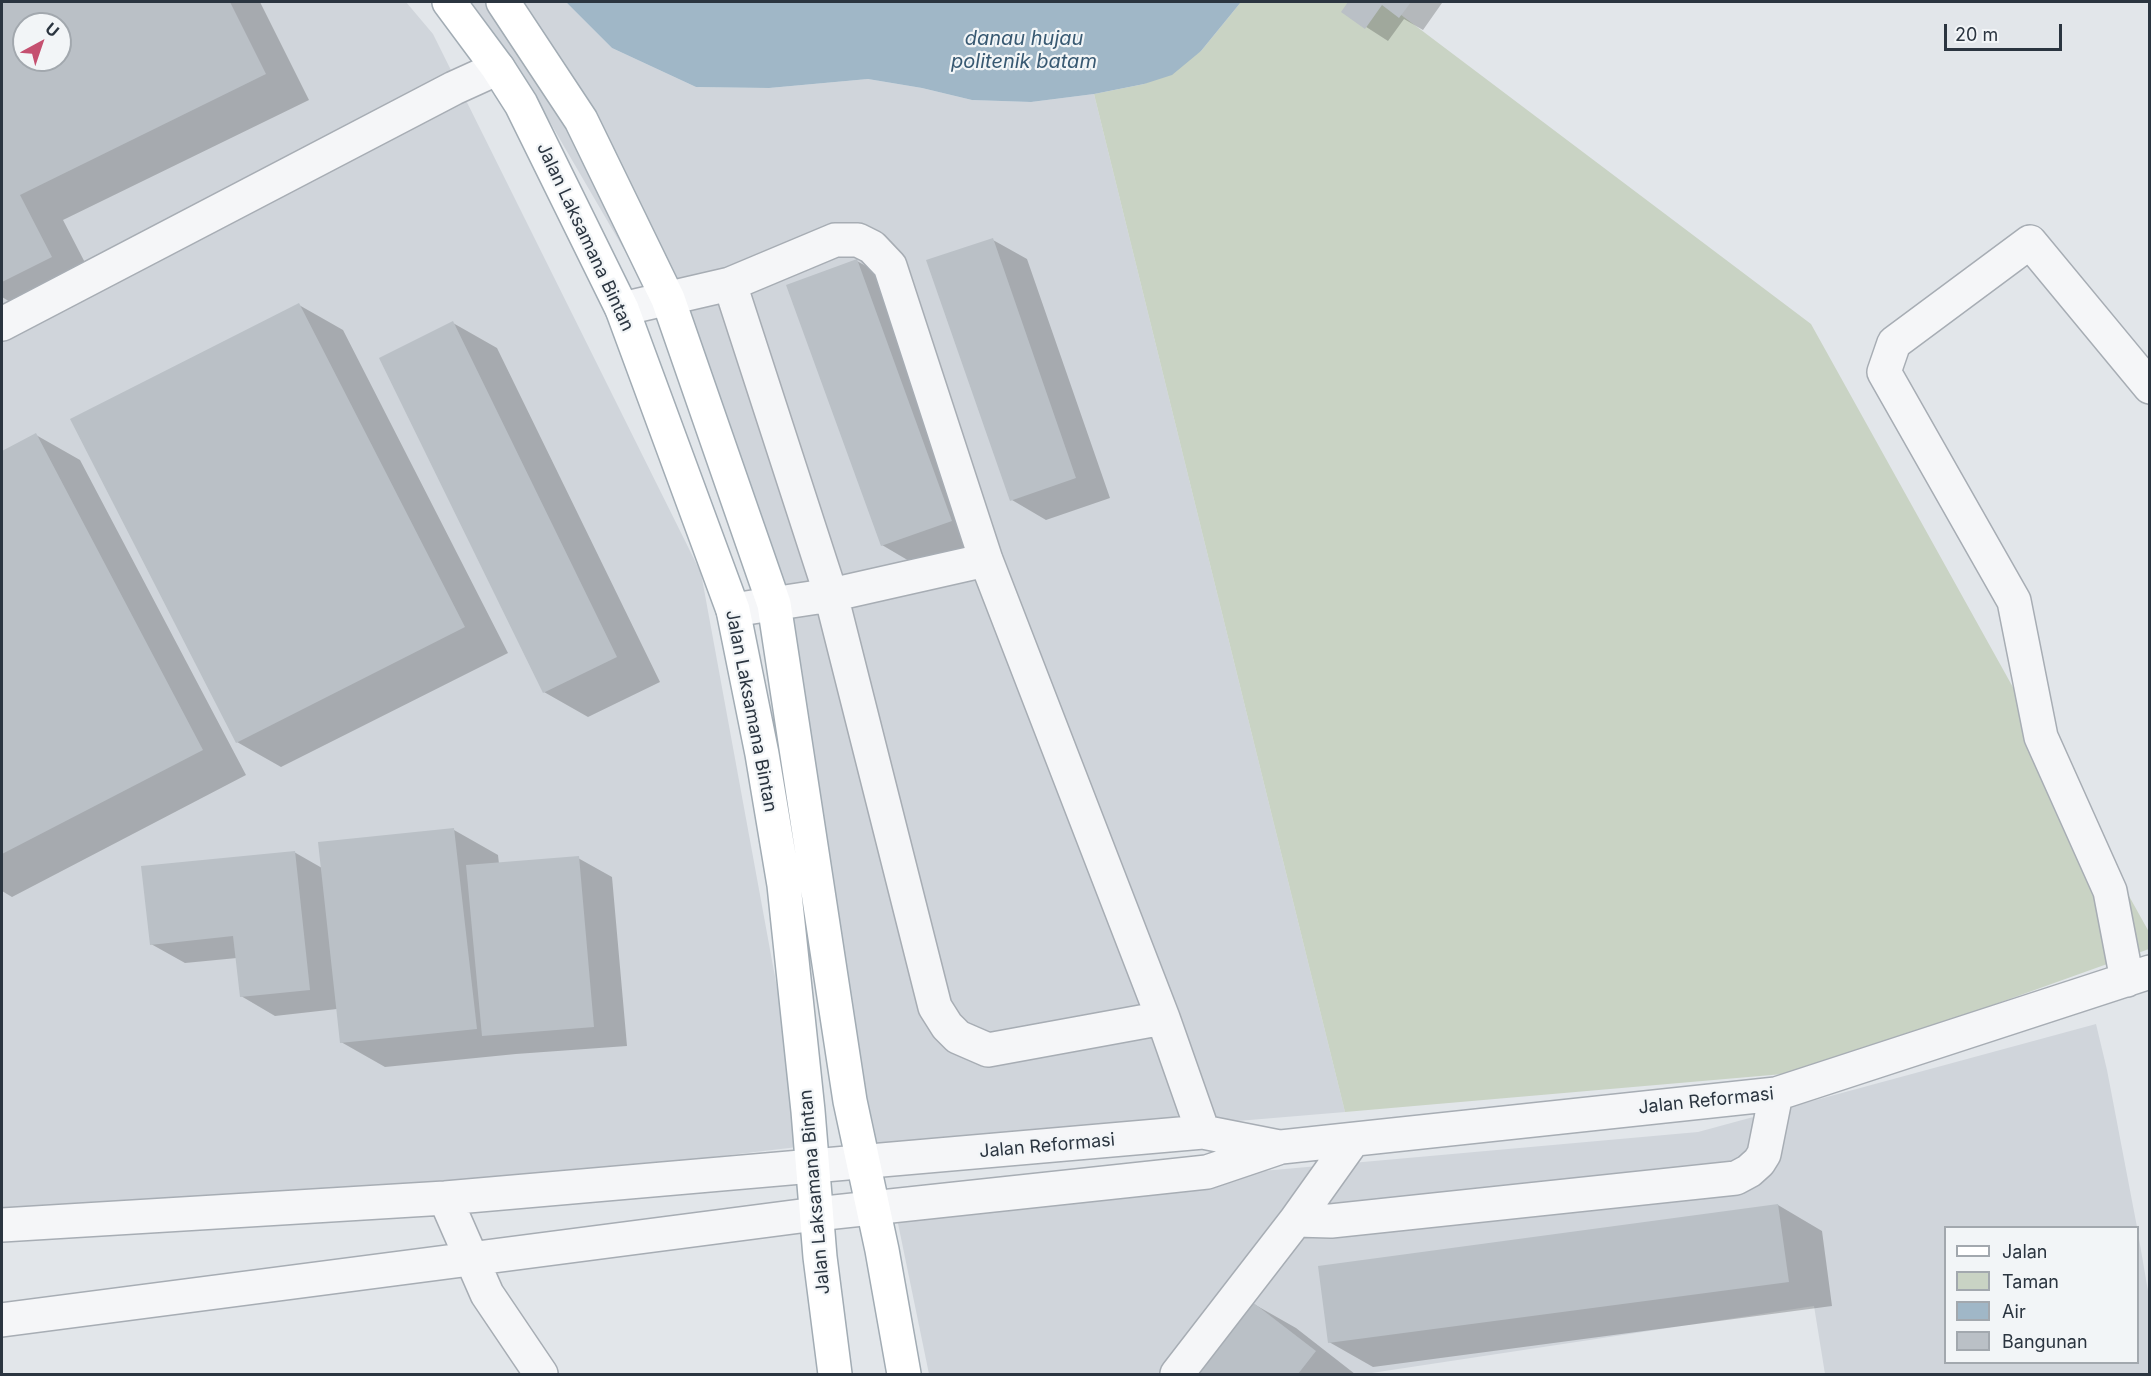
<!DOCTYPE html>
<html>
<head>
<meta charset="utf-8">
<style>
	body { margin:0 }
	#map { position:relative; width:2151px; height:1376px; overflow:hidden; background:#e2e6ea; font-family:Inter,sans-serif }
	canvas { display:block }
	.frame { position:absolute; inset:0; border:3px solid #2b3540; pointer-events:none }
	.legend { position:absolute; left:1944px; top:1226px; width:195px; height:138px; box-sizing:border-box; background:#f2f5f7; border:2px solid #a2a8ae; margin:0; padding:8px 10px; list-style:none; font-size:18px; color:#2b3540 }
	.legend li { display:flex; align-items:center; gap:12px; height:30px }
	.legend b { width:30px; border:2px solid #a2a8ae }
	.north { position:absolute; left:12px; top:12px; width:60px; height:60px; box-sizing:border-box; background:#f2f5f7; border:2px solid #a2a8ae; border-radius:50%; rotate:40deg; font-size:16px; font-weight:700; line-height:24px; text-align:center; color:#2b3540 }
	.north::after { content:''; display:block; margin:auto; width:21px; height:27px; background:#c55070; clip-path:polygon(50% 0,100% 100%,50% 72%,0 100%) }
	.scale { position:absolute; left:1944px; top:24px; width:118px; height:27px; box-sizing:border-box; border:3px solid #2b3540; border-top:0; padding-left:8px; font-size:18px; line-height:21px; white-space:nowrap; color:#2b3540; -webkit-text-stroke:4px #f2f5f7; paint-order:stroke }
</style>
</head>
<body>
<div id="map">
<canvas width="2151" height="1376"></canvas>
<div class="frame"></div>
<ul class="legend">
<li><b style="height:8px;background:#fff"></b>Jalan</li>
<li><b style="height:16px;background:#c9d3c4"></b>Taman</li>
<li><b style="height:16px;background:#a0b7c7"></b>Air</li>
<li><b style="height:16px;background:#bac0c6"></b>Bangunan</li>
</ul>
<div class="north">U</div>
<div class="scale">20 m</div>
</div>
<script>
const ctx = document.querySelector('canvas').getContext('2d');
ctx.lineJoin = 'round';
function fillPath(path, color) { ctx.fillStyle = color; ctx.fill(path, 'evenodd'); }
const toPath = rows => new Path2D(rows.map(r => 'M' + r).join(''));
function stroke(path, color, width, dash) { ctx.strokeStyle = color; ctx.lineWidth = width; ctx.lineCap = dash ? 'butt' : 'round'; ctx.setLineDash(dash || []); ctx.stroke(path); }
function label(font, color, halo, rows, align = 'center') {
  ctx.font = font + ' Inter,sans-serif'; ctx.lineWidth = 4.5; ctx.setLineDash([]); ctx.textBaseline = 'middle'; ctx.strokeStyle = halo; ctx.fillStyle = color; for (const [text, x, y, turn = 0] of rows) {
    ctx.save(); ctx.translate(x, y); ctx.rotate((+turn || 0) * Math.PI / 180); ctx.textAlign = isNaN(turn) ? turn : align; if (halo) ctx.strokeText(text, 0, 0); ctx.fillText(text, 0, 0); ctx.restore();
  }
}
const built = toPath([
	[2,2,406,2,433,34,701,573,806,1146,2,1241],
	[24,24,60,24,60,60,24,60],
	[467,2,566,2,612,48,696,87,769,88,868,79,922,88,972,100,1031,102,1094,94,1345,1112,868,1152,776,630,672,332,515,62],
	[2096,1024,2107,1070,2137,1227,1946,1228,1946,1362,2138,1362,2138,1233,2149,1297,2149,1374,1825,1374,1814,1306,1365,1374,929,1374,894,1204,1698,1132]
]);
const green = toPath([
	[1241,2,1384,2,1811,324,2149,932,2149,949,1806,1072,1345,1112,1094,94,1144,84,1201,51]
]);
const water = toPath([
	[566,2,1241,2,1201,51,1172,75,1144,84,1094,94,1031,102,972,100,922,88,868,79,769,88,696,87,612,48]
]);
const shadow = toPath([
	[2,2,260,2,309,100,63,220,95,282,30,314,2,297],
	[24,24,60,24,60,60,24,60],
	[1350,2,1440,2,1442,3,1423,30,1404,19,1388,41,1343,12],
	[993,240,1027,259,1110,498,1046,520,1012,500],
	[857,261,891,280,985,540,916,565,882,545],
	[299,305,343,330,508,653,281,767,237,742],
	[453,323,497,348,660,682,588,717,544,692],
	[36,435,80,460,246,775,12,897,2,891,2,453],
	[454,830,498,855,499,864,578,858,612,877,627,1046,516,1054,385,1067,341,1042,337,1009,275,1016,241,996,237,958,185,963,151,944,294,852,322,868],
	[1778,1205,1822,1231,1832,1306,1373,1367,1329,1342],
	[1252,1303,1296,1328,1355,1374,1196,1374]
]);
const building = toPath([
	[2,2,230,2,266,74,20,195,52,257,2,282],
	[24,24,60,24,60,60,24,60],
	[1348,2,1411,2,1399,18,1382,5,1365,29,1341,12],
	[993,238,1076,478,1010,501,926,260],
	[857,259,952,521,881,546,786,285],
	[299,303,465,627,236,743,70,419],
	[453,321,617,657,543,693,379,358],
	[36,433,203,750,2,854,2,451],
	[454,828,477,1029,340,1043,318,842],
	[295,851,310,990,240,997,233,936,150,945,141,866],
	[579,856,594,1027,482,1036,466,865],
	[1778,1204,1789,1282,1328,1343,1318,1266],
	[1251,1301,1316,1351,1298,1374,1194,1374]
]);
const minor = toPath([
	[730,284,831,595,935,1007,947,1026,958,1037,988,1050,1163,1018],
	[622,309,730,284,835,240,858,240,872,247,890,266,986,560,1163,1018,1203,1132],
	[2,324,454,88,498,68],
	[733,610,831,595,986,560],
	[2127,980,2110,891,2041,737,2014,601,1884,372,1894,343,2030,242,2150,387],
	[445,1198,487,1294,541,1374],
	[1296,1220,1331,1221,1736,1178,1749,1171,1759,1162,1764,1154,1776,1094],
	[2,1225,445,1198,1203,1132,1279,1147],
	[2,1320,816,1214,1207,1172,1281,1147,1776,1094,2150,972],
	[1177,1374,1296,1220,1353,1140]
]);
const major = toPath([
	[449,2,498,68,521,104,622,309,733,610,762,754,784,885,808,1111,820,1257,835,1374],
	[503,2,581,120,668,299,774,604,850,1101,882,1250,904,1374]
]);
const streetNames = [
	["Jalan Laksamana Bintan",585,237,65],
	["Jalan Laksamana Bintan",751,711,79],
	["Jalan Reformasi",1706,1101,-6],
	["Jalan Reformasi",1047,1146,-5],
	["Jalan Laksamana Bintan",815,1192,-95]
];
const waterNames = [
	["danau hujau",1024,39],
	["politenik batam",1024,62]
];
fillPath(built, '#d0d5db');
fillPath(green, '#c9d3c4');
fillPath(water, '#a0b7c7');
fillPath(shadow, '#0003');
fillPath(building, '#bac0c6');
stroke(minor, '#a7adb4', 36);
stroke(major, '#a2acb4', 36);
stroke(minor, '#f5f6f8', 33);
stroke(major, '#fff', 33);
label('18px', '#2b3540', '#f2f5f7', streetNames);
label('italic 20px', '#385972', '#f2f5f7', waterNames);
</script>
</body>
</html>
